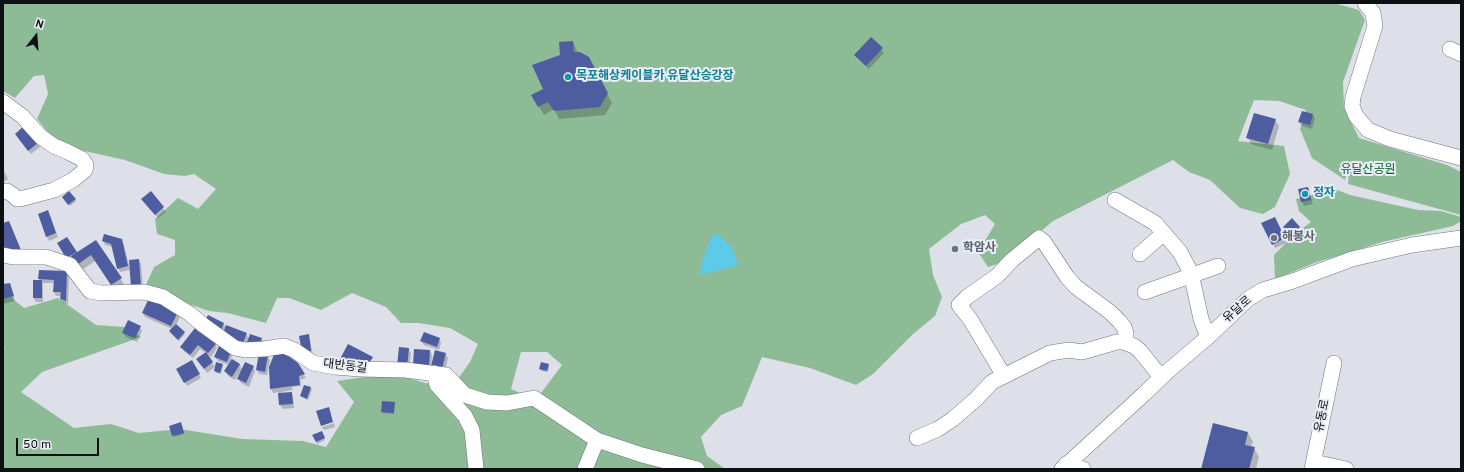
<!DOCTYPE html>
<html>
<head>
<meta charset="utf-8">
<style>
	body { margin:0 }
	#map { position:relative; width:1464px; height:472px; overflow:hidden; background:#dde0e9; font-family:Overpass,sans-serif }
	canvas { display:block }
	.frame { position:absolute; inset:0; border:4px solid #0f1013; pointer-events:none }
	.north { position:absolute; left:16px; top:16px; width:40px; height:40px; -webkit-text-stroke:3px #eaedf6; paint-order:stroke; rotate:17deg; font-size:11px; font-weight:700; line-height:16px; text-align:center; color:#0f1013 }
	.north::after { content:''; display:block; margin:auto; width:14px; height:18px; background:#0f1013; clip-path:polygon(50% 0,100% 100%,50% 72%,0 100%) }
	.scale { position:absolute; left:16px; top:438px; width:83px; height:18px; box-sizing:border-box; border:2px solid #0f1013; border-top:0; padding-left:5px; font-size:12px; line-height:14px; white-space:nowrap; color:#0f1013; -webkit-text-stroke:3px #eaedf6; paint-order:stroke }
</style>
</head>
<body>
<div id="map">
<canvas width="1464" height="472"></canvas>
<div class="frame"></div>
<div class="north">N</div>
<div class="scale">50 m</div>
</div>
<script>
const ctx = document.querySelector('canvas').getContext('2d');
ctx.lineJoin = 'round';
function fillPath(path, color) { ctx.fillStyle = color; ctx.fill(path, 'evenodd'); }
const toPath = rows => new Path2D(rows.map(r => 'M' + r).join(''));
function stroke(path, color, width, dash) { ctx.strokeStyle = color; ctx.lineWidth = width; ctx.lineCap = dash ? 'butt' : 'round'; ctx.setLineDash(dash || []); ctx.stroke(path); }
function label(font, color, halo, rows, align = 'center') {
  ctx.font = font + ' Overpass,"Noto Sans KR",sans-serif'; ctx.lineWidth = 4; ctx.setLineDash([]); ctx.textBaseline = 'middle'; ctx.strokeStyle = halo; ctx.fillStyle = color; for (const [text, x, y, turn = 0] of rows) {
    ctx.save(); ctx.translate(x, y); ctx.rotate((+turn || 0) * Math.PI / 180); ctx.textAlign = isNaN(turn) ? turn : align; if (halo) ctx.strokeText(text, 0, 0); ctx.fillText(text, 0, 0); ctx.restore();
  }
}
const green = toPath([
	[3,3,1334,3,1359,10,1365,20,1343,82,1344,108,1359,138,1447,165,1461,172,1461,215,1348,184,1350,161,1345,180,1312,158,1300,129,1306,110,1279,101,1254,100,1238,141,1284,146,1290,174,1275,207,1263,214,1240,208,1210,180,1189,172,1173,160,1053,221,1006,261,988,267,978,252,995,224,985,215,961,224,929,249,933,275,942,297,935,316,913,334,873,374,856,385,810,368,762,357,742,406,721,415,701,437,707,456,725,469,3,469,3,350,5,347,3,345,3,281,14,300,24,308,58,298,96,325,125,327,141,337,42,372,21,392,74,428,111,424,139,433,180,429,242,439,303,441,326,447,354,402,337,381,391,373,450,390,470,362,478,344,450,328,419,323,401,323,386,307,352,293,321,310,289,298,277,298,266,323,228,313,209,311,189,304,143,291,154,267,175,255,175,240,157,234,155,219,178,198,198,209,216,189,194,174,185,176,164,174,125,160,75,149,52,137,37,119,48,94,44,75,34,76,15,98,3,91],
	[521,352,547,352,562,365,536,400,511,389],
	[1325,185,1350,195,1418,210,1441,211,1461,217,1461,221,1453,226,1382,242,1344,254,1317,262,1275,279,1274,255,1296,233,1311,222,1299,211,1296,199,1320,193]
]);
const water = toPath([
	[715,233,723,238,733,250,738,265,700,275,701,264,710,240]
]);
const shadow = toPath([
	[871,39,884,53,869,69,855,55],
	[573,42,578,53,593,67,612,103,605,115,559,119,554,109,544,115,533,96,544,89,561,56],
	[1313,115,1315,119,1312,129,1302,126,1299,122],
	[1275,120,1279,126,1272,150,1251,144,1248,138],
	[18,138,38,143,40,147,31,154],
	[3,169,8,179,3,182],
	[1308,188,1313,204,1304,206,1302,202],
	[151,193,166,212,158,218,145,204],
	[64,199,75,199,76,201,70,206],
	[50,215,58,237,49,241,47,237],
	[1292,220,1302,232,1294,239,1284,227],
	[1277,222,1287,243,1275,248,1273,244],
	[67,238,77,254,96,241,124,284,115,291,95,261,82,270,69,262,58,244],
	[121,240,124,245,130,270,120,272,118,268,113,247,105,245,103,241],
	[139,260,141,264,143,290,135,291],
	[67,272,69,276,68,304,63,303,61,299,61,296,56,296,54,292,55,283,42,283,43,285,43,302,36,302,34,298,41,281,39,279],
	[10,284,15,301,3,304,3,285],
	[143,313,177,313,180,317,176,325,185,334,179,341,170,332,172,329,145,317],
	[223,323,226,328,246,334,249,339,251,335,262,339,263,341,260,347,248,340,245,346,208,327],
	[140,327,142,331,137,342,126,337,124,333],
	[195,329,215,344,217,348,211,357,200,349,193,358,184,351,181,347],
	[308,335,310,340,313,355,305,356],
	[439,338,441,343,439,350,424,345,421,341],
	[400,348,408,349,411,353,409,370],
	[430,351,432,355,431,370,416,369],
	[230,352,232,356,231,359,240,365,242,370,253,366,255,371,249,387,241,383,239,379,241,371,235,380,228,376,225,371,229,365,218,361,215,357],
	[205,353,215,367,207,373,200,363],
	[445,354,448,358,445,372,435,370],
	[267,356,270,360,267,375,259,374,257,370],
	[192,361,201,378,187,386,177,370],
	[222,364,223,366,221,374,216,373,215,371],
	[297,364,306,378,300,380,301,386,292,387,293,390,281,392,281,394,291,393,293,397,294,408,283,409,280,405,279,392,273,393,271,389,270,367],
	[548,365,549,367,548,372,541,371,540,369],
	[304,386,311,388,312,390,308,400,302,397,301,396],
	[394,403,394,414,383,413,382,412],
	[334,423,335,427,324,430,322,427],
	[182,425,184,434,174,437,173,435],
	[1214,425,1248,433,1253,442,1251,447,1254,448,1259,457,1256,469,1202,469],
	[321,432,325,440,317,444,314,436]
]);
const building = toPath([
	[871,37,883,48,866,66,854,55],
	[573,41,574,52,580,52,589,57,608,93,600,107,554,111,548,102,538,107,531,95,543,89,532,65,560,55,559,42],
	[1302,111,1313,114,1310,125,1298,122],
	[1254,113,1276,119,1268,144,1246,138],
	[25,125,39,142,28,151,15,134],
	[1308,187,1311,200,1301,202,1298,189],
	[69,191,76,199,68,205,62,197],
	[151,191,164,207,155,215,141,199],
	[48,210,56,233,46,237,38,214],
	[1275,217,1285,238,1272,245,1261,223],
	[1292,218,1300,227,1291,235,1283,227],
	[9,221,21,250,7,255,3,244,3,223],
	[104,234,122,239,128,266,117,269,111,244,102,241],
	[67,237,77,252,66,258,57,243],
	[96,240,122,278,111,285,91,255,77,265,71,256],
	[139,259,141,287,131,287,129,260],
	[39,270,67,271,66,301,60,299,61,292,53,292,54,280,38,279],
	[33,280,42,280,42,298,33,298],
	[10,283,14,296,3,299,3,284],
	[149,298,178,312,171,326,142,313],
	[208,315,224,323,221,330,204,322],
	[128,320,141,326,135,338,122,333],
	[176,324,185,332,178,340,169,331],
	[226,325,247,333,243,343,223,334],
	[195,328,216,344,208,353,198,345,190,355,180,347],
	[424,332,440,338,437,347,420,341],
	[250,334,262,338,259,346,247,342],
	[309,334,311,351,302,352,299,336],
	[348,344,373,357,368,365,352,365,340,359],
	[219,346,231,351,227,362,214,357],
	[399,347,409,348,407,367,397,366],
	[414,349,430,350,429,366,413,366],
	[435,350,446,353,442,369,431,366],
	[206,352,213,362,204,369,196,359],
	[275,352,287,355,298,363,305,374,299,376,300,385,270,389,269,367],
	[259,353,268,355,265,372,256,370],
	[232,359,240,364,232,377,224,371],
	[192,360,200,374,184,383,176,369],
	[216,362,223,364,220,373,214,371],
	[245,362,254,366,246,383,237,379],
	[541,362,549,364,547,371,539,369],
	[304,385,311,387,307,399,300,396],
	[292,392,293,404,279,405,278,393],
	[382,401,395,402,394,413,381,412],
	[329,407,333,422,321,426,316,411],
	[181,422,184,433,172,436,169,426],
	[1213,423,1248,432,1245,445,1255,447,1249,469,1201,469],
	[322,431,325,438,316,442,312,435]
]);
const minor = toPath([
	[1365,3,1373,13,1375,26,1353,97,1352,106,1356,116,1368,130,1390,139,1461,158],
	[1450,49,1461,54],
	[3,102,22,116,41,137,54,146,68,152,82,159,86,165,85,170,73,180,54,190,24,198,17,199,13,195,7,191,3,192],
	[1115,200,1155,223,1180,252,1191,273,1201,319,1208,337],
	[1140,254,1164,233],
	[3,255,13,257,46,257,70,265,90,291,101,293,145,292,163,297,190,314,203,325,235,348,245,350,264,349,284,346,294,350,313,363,335,367,360,369,405,370,446,375,465,395,487,402,507,403,534,398,597,440,642,455,697,469],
	[1145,292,1218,266],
	[434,373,437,385,465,416,472,430,476,469],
	[1004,376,970,319,959,305,967,297,997,276,1012,260,1039,238,1044,242,1067,277,1076,287,1110,312,1119,321,1124,327,1126,333,1126,343],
	[917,438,938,429,953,419,976,399,992,382,1050,353,1069,350,1082,352,1117,342,1123,342,1134,346,1140,351,1161,377],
	[1314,462,1346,469],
	[1066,464,1083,469],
	[585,469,597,440],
	[1062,469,1144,394,1168,371,1208,337,1248,299,1263,290,1293,281,1352,259,1412,245,1461,238],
	[1312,469,1334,363]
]);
const markers = [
	[568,77,4,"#0f9aa8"],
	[1305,194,4,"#0f9aa8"],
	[1274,238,4,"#6b7280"],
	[955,249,4,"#6b7280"]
];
const cultureNames = [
	["목포해상케이블카 유달산승강장",576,77],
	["정자",1313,194]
];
const parkNames = [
	["유달산공원",1368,171]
];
const worshipNames = [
	["해봉사",1282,238],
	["학암사",963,249]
];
const streetNames = [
	["유달로",1238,310,-41],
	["대반동길",345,367,7],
	["유동로",1323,416,-78]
];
fillPath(green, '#8dbb96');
fillPath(water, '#5dcae9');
fillPath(shadow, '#0003');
fillPath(building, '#4e5da0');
stroke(minor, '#71747c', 16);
stroke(minor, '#fff', 15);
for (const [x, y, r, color] of markers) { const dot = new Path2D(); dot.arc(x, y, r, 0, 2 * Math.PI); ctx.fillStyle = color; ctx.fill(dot); stroke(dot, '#eaedf6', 1.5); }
label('bold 12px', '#0d838f', '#eaedf6', cultureNames, 'left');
label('12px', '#085d2a', '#eaedf6', parkNames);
label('bold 12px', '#5b616d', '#eaedf6', worshipNames, 'left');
label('12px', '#0f1013', '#eaedf6', streetNames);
</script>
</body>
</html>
